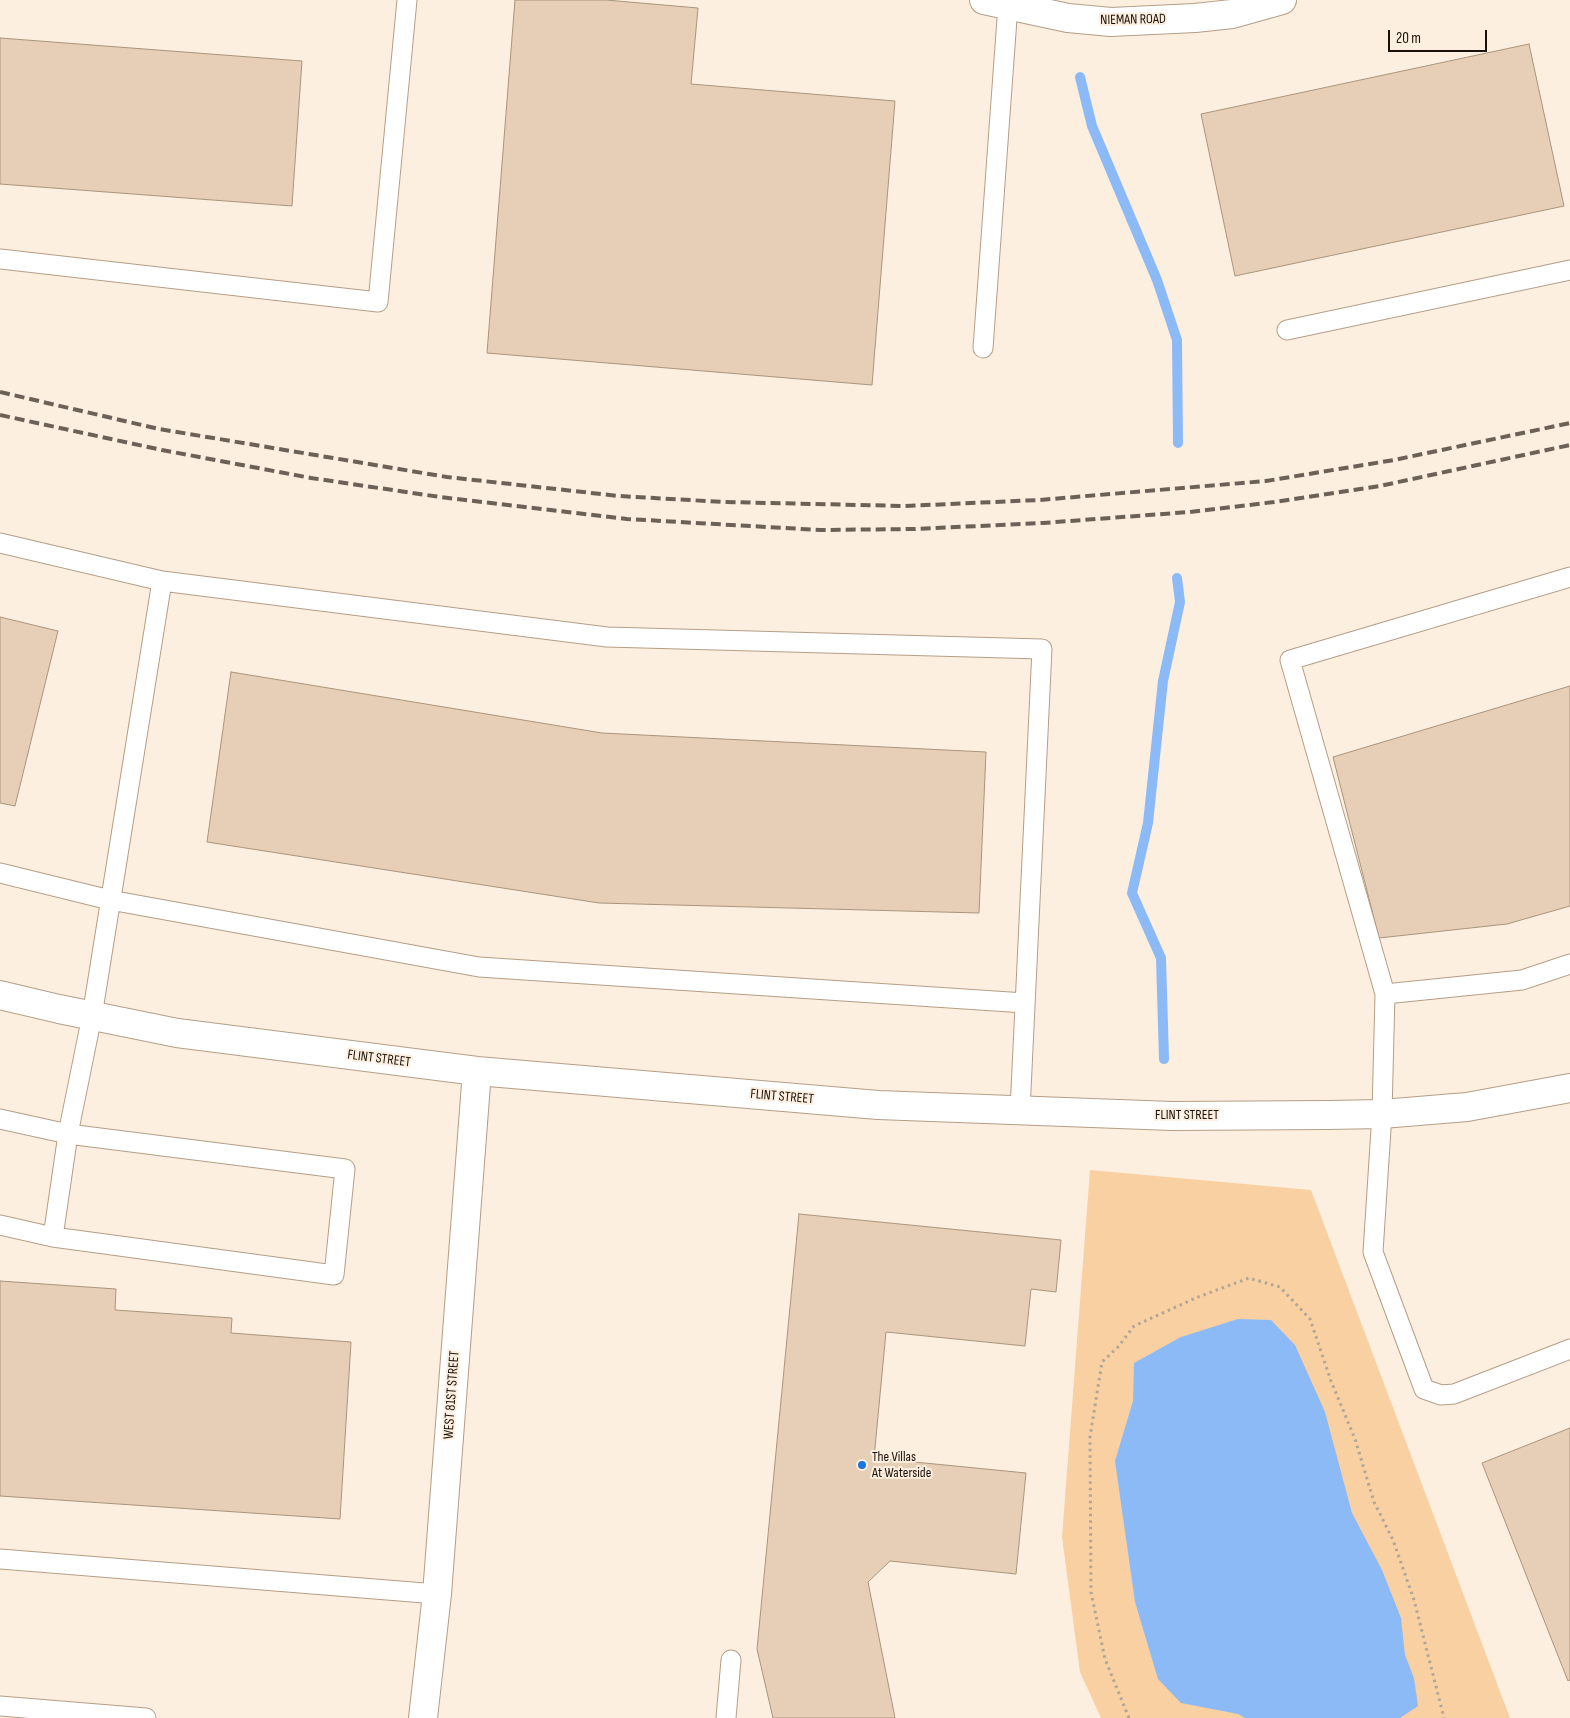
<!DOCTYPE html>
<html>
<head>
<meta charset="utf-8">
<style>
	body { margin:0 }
	#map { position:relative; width:1570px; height:1718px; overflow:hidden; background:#fdefe0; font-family:"Sofia Sans Condensed",sans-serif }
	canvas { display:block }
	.scale { position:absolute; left:1388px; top:30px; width:99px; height:22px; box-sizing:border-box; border:2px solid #191108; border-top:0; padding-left:6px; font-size:15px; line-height:18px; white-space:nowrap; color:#191108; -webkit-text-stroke:4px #fdefe0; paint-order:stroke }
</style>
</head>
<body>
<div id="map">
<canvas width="1570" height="1718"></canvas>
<div class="scale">20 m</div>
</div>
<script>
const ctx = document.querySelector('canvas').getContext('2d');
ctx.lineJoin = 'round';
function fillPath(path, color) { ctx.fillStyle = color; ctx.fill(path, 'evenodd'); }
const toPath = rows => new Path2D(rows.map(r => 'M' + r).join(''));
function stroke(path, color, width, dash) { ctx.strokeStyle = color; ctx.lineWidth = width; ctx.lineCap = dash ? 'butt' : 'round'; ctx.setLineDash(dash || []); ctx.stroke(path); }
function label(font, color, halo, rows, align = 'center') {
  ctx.font = font + ' "Sofia Sans Condensed",sans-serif'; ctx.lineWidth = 4; ctx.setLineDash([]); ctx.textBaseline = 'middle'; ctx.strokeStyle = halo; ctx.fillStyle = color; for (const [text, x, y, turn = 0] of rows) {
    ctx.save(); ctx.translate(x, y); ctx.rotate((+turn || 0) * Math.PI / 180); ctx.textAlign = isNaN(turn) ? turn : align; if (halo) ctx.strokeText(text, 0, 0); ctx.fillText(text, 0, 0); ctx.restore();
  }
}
const green = toPath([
	[1090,1170,1311,1190,1510,1718,1101,1718,1080,1672,1062,1537]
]);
const water = toPath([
	[1238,1319,1271,1320,1295,1345,1325,1412,1352,1513,1382,1570,1401,1618,1405,1655,1414,1678,1418,1706,1400,1718,1245,1718,1238,1714,1181,1703,1158,1679,1135,1602,1115,1461,1133,1401,1134,1363,1181,1337]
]);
const stream = toPath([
	[1080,77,1092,126,1157,280,1177,340,1178,443],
	[1164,1059,1161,958,1132,893,1148,823,1163,681,1180,602,1177,578]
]);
const building = toPath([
	[515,0,606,0,698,8,691,84,895,101,872,385,487,353,515,0],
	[0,38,302,61,292,206,0,184,0,38],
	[1529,44,1564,206,1235,276,1201,114,1529,44],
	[0,617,58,631,15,806,0,803,0,617],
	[231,672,602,733,986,752,979,913,599,903,207,842,231,672],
	[1570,686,1570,906,1507,924,1379,938,1333,757,1570,686],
	[799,1214,1061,1240,1056,1292,1031,1289,1025,1346,886,1332,874,1458,1026,1473,1016,1574,890,1561,868,1582,895,1718,773,1718,757,1649,799,1214],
	[0,1281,116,1289,115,1310,232,1318,231,1333,351,1342,340,1519,0,1496,0,1281],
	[1570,1428,1570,1680,1568,1681,1482,1463,1570,1428]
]);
const path = toPath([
	[1129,1718,1105,1659,1091,1592,1090,1437,1102,1362,1118,1347,1134,1326,1198,1297,1249,1278,1280,1287,1310,1319,1331,1381,1355,1439,1374,1502,1393,1540,1414,1600,1444,1718]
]);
const lane = toPath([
	[0,259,378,302,407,0],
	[1287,330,1570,270],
	[983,348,1008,5],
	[0,543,162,581,607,637,1042,649,1020,1111],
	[0,873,110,900,479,967,1025,1003],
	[1570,964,1522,980,1385,994,1382,1114,1373,1252,1424,1389,1441,1395,1454,1394,1570,1349],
	[1385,994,1290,660,1570,577],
	[0,1119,68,1134,345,1169,334,1275,53,1237,0,1225],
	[53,1237,68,1134,92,1016,162,581],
	[0,1559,437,1594],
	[0,1706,146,1718],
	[726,1718,731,1660]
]);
const street = toPath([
	[984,0,1068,18,1111,22,1195,18,1232,14,1282,0],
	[0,995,59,1009,177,1033,477,1071,878,1105,1172,1116,1329,1115,1382,1114,1467,1107,1570,1088],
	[423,1718,437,1594,477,1071]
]);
const rail = toPath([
	[0,392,159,429,447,477,619,496,724,502,905,506,1039,500,1266,481,1394,460,1570,423],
	[0,415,162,450,311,478,440,497,627,519,820,530,914,529,1043,523,1190,512,1274,502,1380,486,1570,445]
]);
const markers = [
	[862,1465,5,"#1d75df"]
];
const streetNames = [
	["NIEMAN ROAD",1133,20,-1],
	["FLINT STREET",379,1059,7],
	["FLINT STREET",782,1097,5],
	["FLINT STREET",1187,1115],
	["WEST 81ST STREET",452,1395,-86]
];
const poiNames = [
	["The Villas",872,1457],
	["At Waterside",872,1473]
];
fillPath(green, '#f9d0a1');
fillPath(water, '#8cbaf7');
stroke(stream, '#8cbaf7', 10);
fillPath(building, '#e6cfb6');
stroke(building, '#a9947c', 1);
stroke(lane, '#b49e86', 21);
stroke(street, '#b49e86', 30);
stroke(path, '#b1a598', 3, [2.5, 4]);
stroke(lane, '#fff', 19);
stroke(street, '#fff', 28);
stroke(rail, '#6b6156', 4, [10, 5]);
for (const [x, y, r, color] of markers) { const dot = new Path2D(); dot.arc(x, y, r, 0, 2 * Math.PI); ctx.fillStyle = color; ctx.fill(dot); stroke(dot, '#fdefe0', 2); }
label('14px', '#191108', '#fdefe0', streetNames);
label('14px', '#191108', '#fdefe0', poiNames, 'left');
</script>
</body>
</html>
